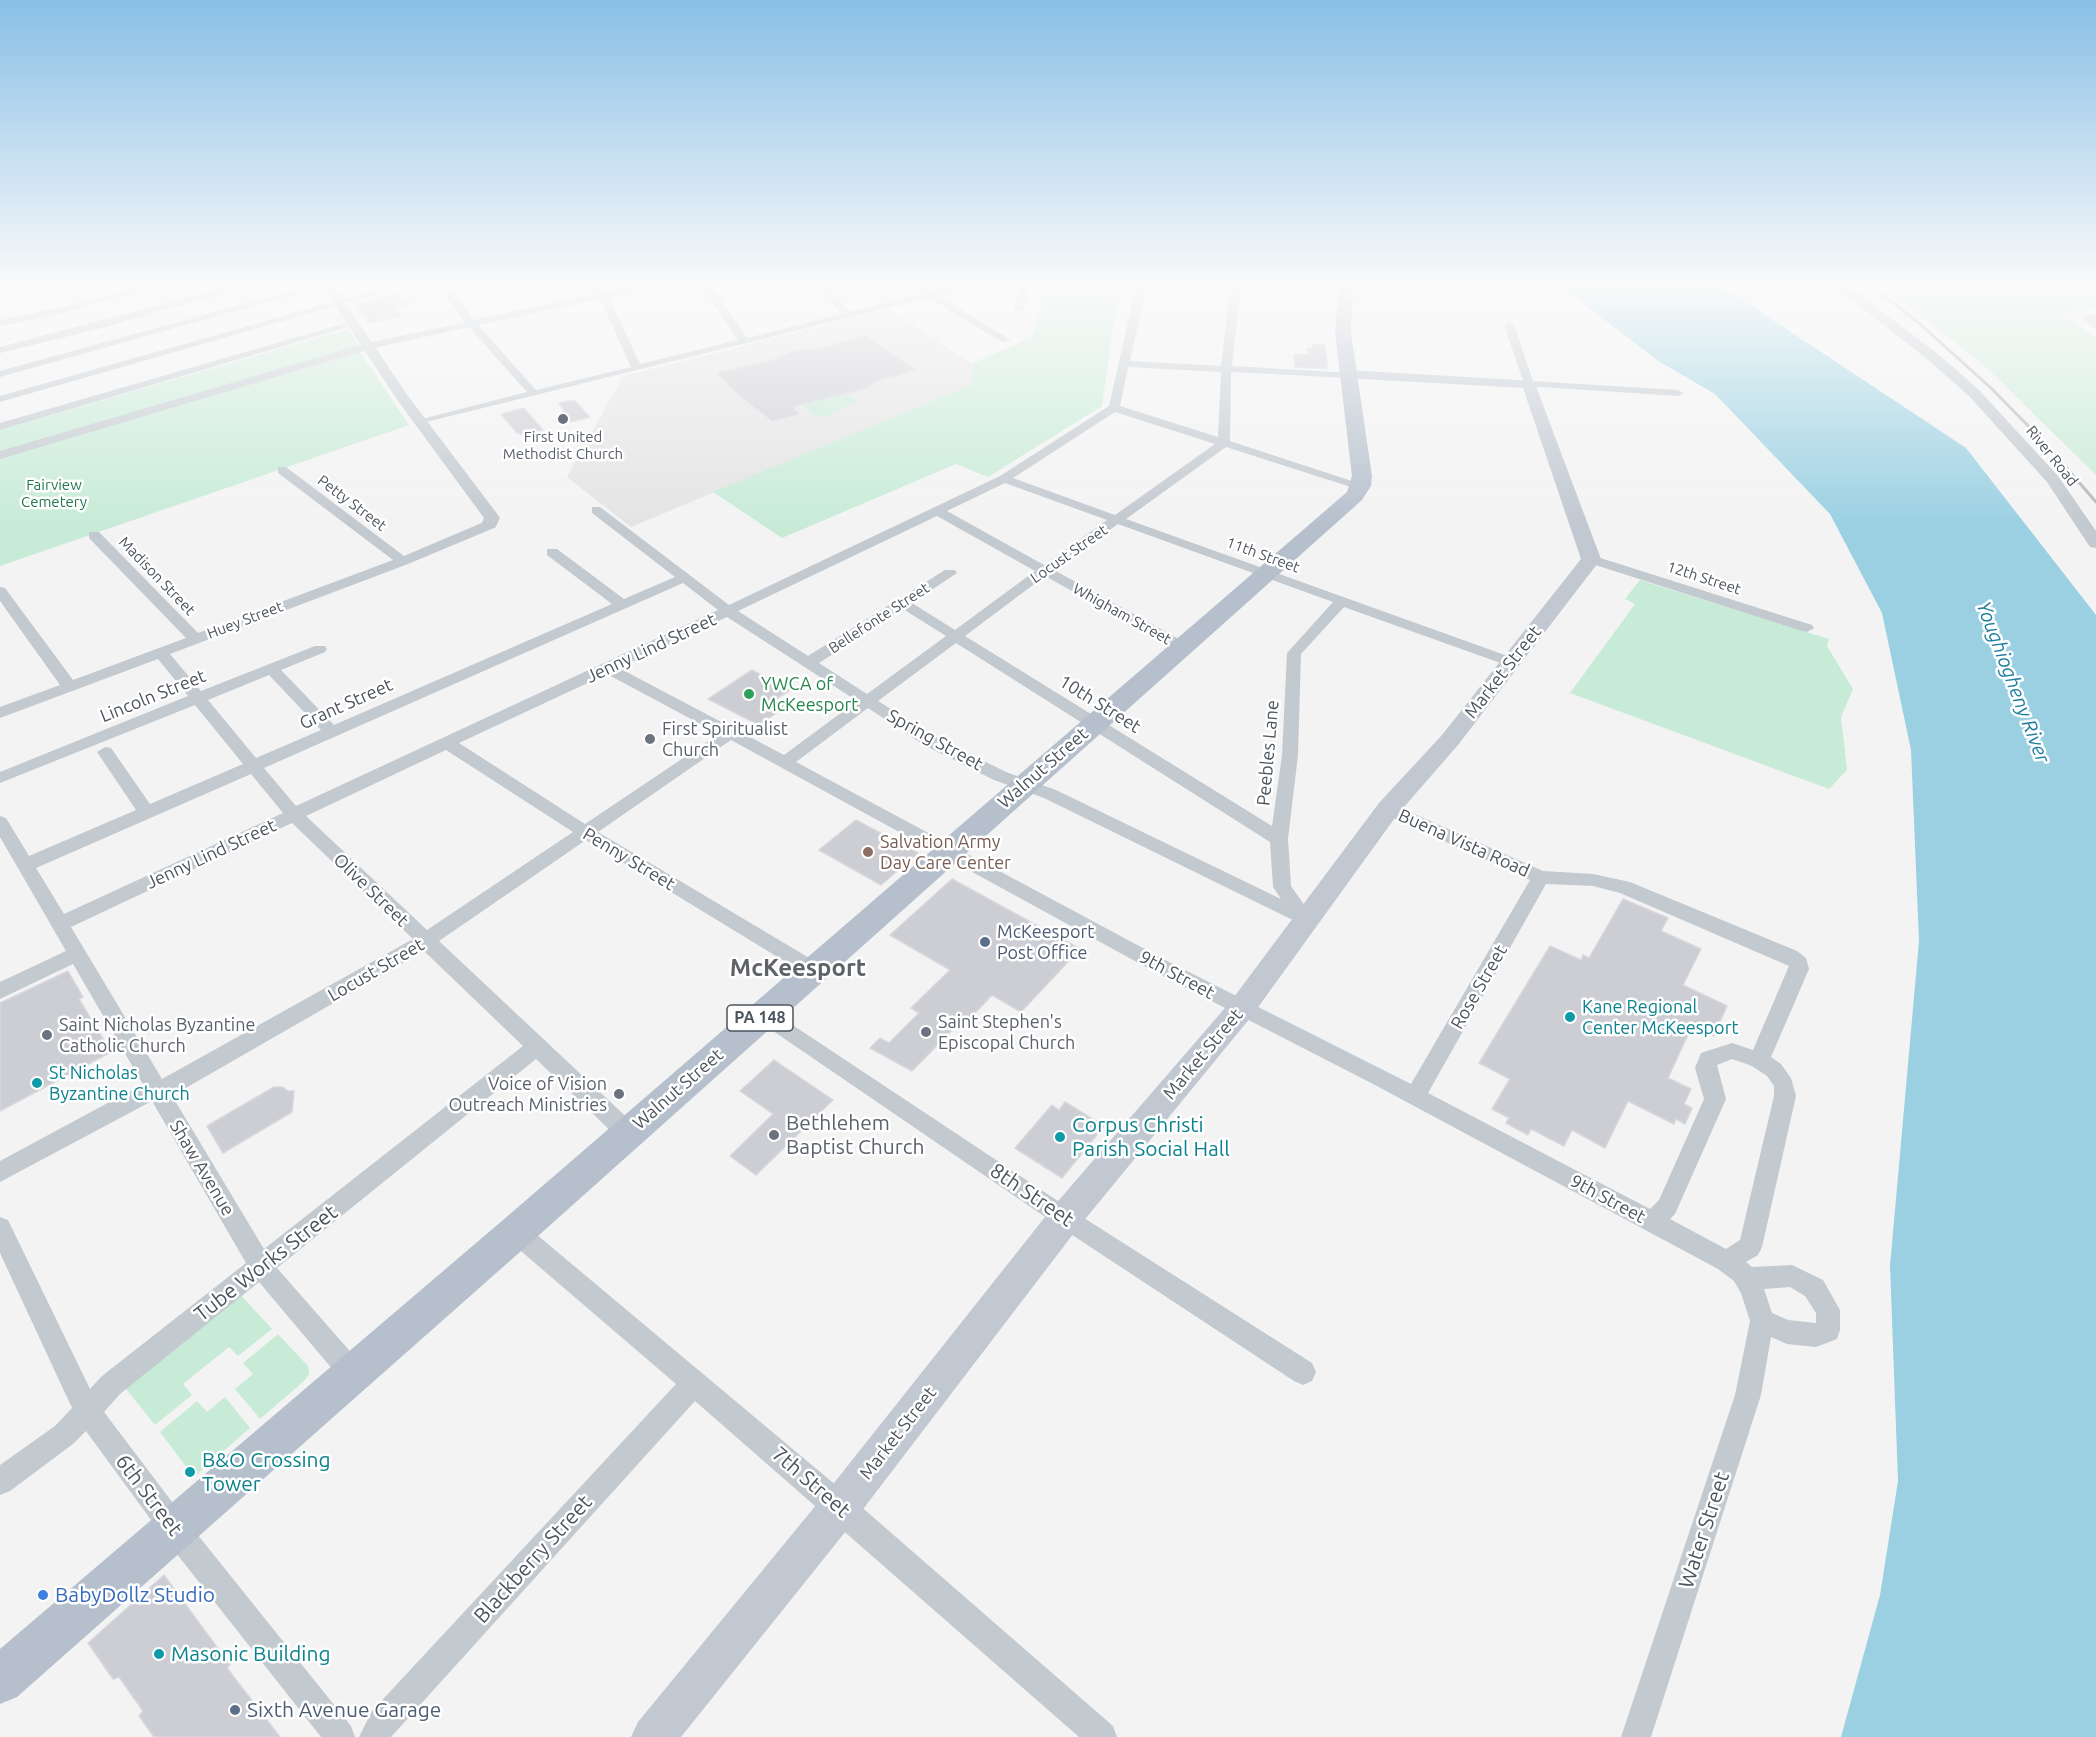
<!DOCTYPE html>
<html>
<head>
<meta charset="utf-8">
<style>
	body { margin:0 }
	canvas { display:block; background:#f4f3f3 }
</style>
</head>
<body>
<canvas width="2096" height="1737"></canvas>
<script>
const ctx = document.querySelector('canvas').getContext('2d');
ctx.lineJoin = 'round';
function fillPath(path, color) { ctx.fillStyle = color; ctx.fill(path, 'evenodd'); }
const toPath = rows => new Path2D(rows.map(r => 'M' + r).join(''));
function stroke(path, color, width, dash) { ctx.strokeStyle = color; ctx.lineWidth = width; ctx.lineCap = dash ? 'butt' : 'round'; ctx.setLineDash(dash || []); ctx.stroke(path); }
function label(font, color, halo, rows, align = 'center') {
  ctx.font = font + ' Ubuntu,sans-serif'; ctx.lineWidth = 5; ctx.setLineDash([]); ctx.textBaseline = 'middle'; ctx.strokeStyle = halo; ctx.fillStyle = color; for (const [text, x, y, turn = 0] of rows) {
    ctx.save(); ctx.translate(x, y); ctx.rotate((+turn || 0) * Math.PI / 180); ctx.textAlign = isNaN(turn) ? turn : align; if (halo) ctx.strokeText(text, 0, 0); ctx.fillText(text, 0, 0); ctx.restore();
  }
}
const education = toPath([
	[890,309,972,364,971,385,631,527,567,477,623,376]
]);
const green = toPath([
	[1880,283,2096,285,2096,309,2061,315,2096,337,2096,475,1987,368],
	[1119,284,1102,406,988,477,956,464,782,538,713,492,971,385,972,364,1032,337,1046,285],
	[348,329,359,346,0,452,0,430],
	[360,352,409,425,0,566,0,457],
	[845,393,857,402,830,415,816,417,801,405],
	[1640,580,1829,639,1827,646,1853,689,1841,717,1847,770,1829,789,1570,693,1635,604,1625,599],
	[238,1292,272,1329,238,1356,229,1347,183,1384,192,1395,155,1425,122,1384],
	[278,1334,308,1366,309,1374,304,1381,260,1419,235,1389,253,1374,243,1363],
	[225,1397,250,1428,194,1477,160,1432,197,1401,207,1412]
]);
const water = toPath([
	[1556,283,1717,283,1966,448,2096,615,2096,1737,1841,1737,1880,1595,1898,1481,1890,1266,1919,941,1911,750,1882,613,1830,514,1715,394,1660,362]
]);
const building = toPath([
	[400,292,410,305,396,307,401,316,369,323,355,304,400,292],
	[866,336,916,370,878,380,867,388,792,407,799,414,772,421,735,392,717,373,775,359,796,350,817,349,866,336],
	[1313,344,1325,345,1328,369,1295,367,1294,354,1308,355,1307,348,1313,349,1313,344],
	[574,400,590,417,571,422,559,403,574,400],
	[524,408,543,430,523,435,517,433,501,414,524,408],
	[752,670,790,690,773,701,785,707,759,725,708,699,752,670],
	[856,820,918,853,881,885,819,850,856,820],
	[952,879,1080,949,1021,1012,992,995,963,1026,959,1023,912,1071,870,1048,880,1038,889,1043,919,1013,911,1008,950,970,890,935,952,879],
	[1623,899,1668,918,1661,931,1701,949,1683,985,1727,1006,1714,1036,1692,1026,1668,1078,1691,1089,1684,1104,1692,1108,1685,1124,1676,1119,1674,1124,1628,1101,1605,1148,1572,1130,1564,1146,1531,1129,1528,1135,1506,1123,1509,1118,1492,1109,1510,1079,1479,1063,1550,946,1581,960,1583,955,1589,958,1623,899],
	[68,971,83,997,79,999,111,1052,0,1111,0,1003,68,971],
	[774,1060,833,1100,756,1175,730,1156,773,1114,740,1091,774,1060],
	[274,1087,283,1087,288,1091,294,1091,292,1112,223,1153,207,1126,274,1087],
	[1065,1102,1104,1126,1062,1178,1015,1148,1052,1105,1059,1110,1065,1102],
	[164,1575,230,1665,227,1668,280,1737,154,1737,139,1716,143,1711,119,1677,113,1679,88,1643,164,1575]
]);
const minor = toPath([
	[0,283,7,283,0,287,0,283],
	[152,283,168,283,62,313,0,326,0,320,58,308,152,283],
	[243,283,259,283,106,327,0,353,0,347,243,283],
	[320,283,332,284,0,377,0,371,320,283],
	[400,283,416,283,0,402,0,396,400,283],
	[437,283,447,283,474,320,596,294,585,283,596,283,605,292,663,283,687,283,609,297,640,364,738,340,700,283,710,283,747,338,841,314,816,283,826,283,849,312,924,293,915,283,925,283,933,291,965,283,982,283,938,296,1011,340,1002,342,929,298,418,424,418,420,527,392,469,327,370,349,0,459,0,451,364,344,465,322,437,283],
	[600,299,631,367,536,390,478,325,600,299],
	[1021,283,1031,283,1024,309,1019,312,1014,309,1021,283],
	[1137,283,1147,283,1130,361,1221,366,1231,283,1241,283,1232,366,1352,373,1353,375,1348,378,1231,372,1230,441,1367,486,1361,490,1357,489,1226,447,1126,519,1516,659,1518,662,1516,665,1506,665,1344,607,1301,654,1298,755,1288,839,1291,886,1314,919,1312,924,1305,926,1044,798,994,780,924,745,868,708,796,762,1169,962,1411,1084,1530,880,1382,813,1379,809,1382,805,1394,805,1543,871,1593,874,1630,882,1797,951,1806,958,1809,969,1771,1057,1781,1064,1791,1078,1796,1096,1762,1247,1758,1255,1746,1262,1752,1267,1792,1265,1823,1280,1840,1310,1840,1330,1837,1339,1816,1347,1787,1344,1771,1337,1761,1395,1651,1737,1621,1737,1735,1395,1750,1321,1741,1293,1734,1281,1718,1269,1375,1085,1155,972,731,740,598,832,821,965,824,970,821,975,814,977,807,975,586,840,439,941,636,1126,639,1133,636,1140,628,1142,620,1140,536,1059,277,1268,362,1365,366,1374,362,1383,353,1387,344,1383,259,1282,120,1394,104,1412,185,1519,351,1726,355,1737,321,1737,165,1539,86,1431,73,1444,10,1491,0,1495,0,1465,55,1426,72,1408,0,1253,0,1217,8,1220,90,1389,102,1376,246,1263,152,1101,0,1182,0,1161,128,1092,144,1086,73,964,0,999,0,982,66,951,0,837,0,816,6,818,29,856,136,810,97,752,105,747,111,748,150,804,243,764,195,705,0,783,0,772,188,696,158,659,0,718,0,707,60,685,0,601,0,587,5,588,73,680,186,638,89,538,89,532,99,532,198,633,393,560,278,473,278,467,286,467,404,556,484,522,494,522,494,528,408,564,170,654,201,691,315,646,325,646,327,649,325,652,281,670,334,725,612,604,547,555,547,549,557,549,624,599,675,577,592,513,592,507,600,507,729,605,1000,476,1109,406,1137,283],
	[1128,367,1221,372,1218,437,1120,406,1128,367],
	[1115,412,1215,444,1115,515,1013,478,1115,412],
	[1005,483,1107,520,1044,565,947,511,1005,483],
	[937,516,1035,571,955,630,912,603,957,573,955,570,945,570,808,656,738,611,937,516],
	[1118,524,1333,602,1287,653,1282,755,1272,826,965,636,1045,576,1176,649,1186,649,1188,646,1186,643,1054,570,1118,524],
	[683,583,718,610,296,806,264,768,683,583],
	[903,609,946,636,867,694,819,663,903,609],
	[727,617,803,666,857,701,784,755,619,668,727,617],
	[956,643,1270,842,1273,887,1281,899,1056,790,1006,772,936,737,878,701,956,643],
	[607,674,719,734,585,824,459,743,607,674],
	[269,675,321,730,256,758,208,700,269,675],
	[446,750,573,832,427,930,306,816,446,750],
	[251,774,283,813,64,914,36,868,251,774],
	[292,823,413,939,162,1079,71,927,292,823],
	[1546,884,1593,886,1620,893,1789,966,1753,1050,1732,1043,1701,1053,1695,1068,1704,1099,1659,1200,1650,1209,1428,1093,1546,884],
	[424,951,523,1046,264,1249,171,1094,184,1089,424,951],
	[1732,1059,1752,1066,1767,1076,1774,1086,1774,1096,1740,1240,1726,1249,1670,1219,1675,1214,1726,1099,1717,1065,1732,1059],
	[1790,1287,1805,1296,1816,1313,1816,1323,1788,1320,1772,1313,1764,1289,1790,1287],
	[2087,315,2096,315,2096,329,2082,318,2087,315],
	[349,322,358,324,0,430,0,423,349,322],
	[1509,322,1514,325,1533,381,1678,390,1684,393,1678,396,1525,386,1504,325,1509,322],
	[1591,555,1812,625,1814,628,1807,632,1802,631,1586,562,1586,556,1591,555],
	[764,1006,1073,1211,1312,1363,1316,1372,1312,1381,1303,1385,1294,1381,1057,1225,757,1020,754,1014,757,1008,764,1006],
	[516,1221,524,1224,850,1497,1113,1726,1117,1737,1079,1737,695,1401,391,1737,359,1737,372,1711,676,1384,508,1240,504,1232,508,1224,516,1221]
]);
const tertiary = toPath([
	[320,283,332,283,408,396,498,515,500,518,495,528,483,528,481,525,484,518,398,401,320,283],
	[1830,283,1844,283,1937,353,1979,390,2058,476,2096,531,2096,548,2090,547,2047,482,1969,396,1927,359,1830,283]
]);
const secondary = toPath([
	[1348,370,1534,381,1601,559,1458,745,1397,815,1251,1017,1077,1229,854,1521,681,1737,631,1737,638,1722,826,1493,1053,1207,1231,1001,1379,803,1442,735,1581,559,1523,388,1343,378,1340,375,1343,372,1348,370]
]);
const primary = toPath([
	[1339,283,1353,283,1351,333,1372,476,1371,486,1362,500,529,1244,17,1697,0,1704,0,1649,503,1220,1347,492,1352,476,1335,333,1339,283]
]);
const rail = toPath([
	[1868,283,1920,324,1991,388,2045,443,2096,502]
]);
const markers = [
	[563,419,6,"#6b7280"],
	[749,694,6,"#2e9e5b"],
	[650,739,6,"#6b7280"],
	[868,852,6,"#8d6e63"],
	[985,942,6,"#5c6f8a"],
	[1570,1017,6,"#0f9aa8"],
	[926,1032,6,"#6b7280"],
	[47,1035,6,"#6b7280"],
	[37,1083,6,"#0f9aa8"],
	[619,1094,6,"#6b7280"],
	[774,1135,6,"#6b7280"],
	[1060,1137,6,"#0f9aa8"],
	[190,1472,6,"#0f9aa8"],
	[43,1595,6,"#3f7fe0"],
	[159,1654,6,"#0f9aa8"],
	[235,1710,6,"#5c6f8a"]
];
const farWorshipnames = [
	["First United",563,437],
	["Methodist Church",563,454]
];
const farStreetnames = [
	["River Road",2052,456,51],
	["Petty Street",352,503,37],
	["Locust Street",1069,554,-35],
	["11th Street",1263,555,20],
	["Madison Street",157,576,46],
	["12th Street",1704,578,18],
	["Whigham Street",1122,614,29],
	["Bellefonte Street",879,618,-33],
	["Huey Street",245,620,-21]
];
const farParknames = [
	["Fairview",54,485],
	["Cemetery",54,502]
];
const shields = [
	[760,1018,66]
];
const shieldNames = [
	["PA 148",760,1018]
];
const streetNames = [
	["Jenny Lind Street",651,648,-25],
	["Market Street",1503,672,-52],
	["Lincoln Street",153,696,-22],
	["Grant Street",346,704,-24],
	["10th Street",1100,704,32],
	["Spring Street",935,740,29],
	["Peebles Lane",1268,753,-85],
	["Walnut Street",1043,768,-41],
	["Buena Vista Road",1464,843,24],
	["Jenny Lind Street",211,854,-25],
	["Penny Street",629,859,31],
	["Olive Street",371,890,44],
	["Locust Street",376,970,-30],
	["9th Street",1177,975,28],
	["Rose Street",1479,987,-60],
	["Market Street",1203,1054,-50],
	["Walnut Street",678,1089,-41],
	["Shaw Avenue",202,1168,59],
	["9th Street",1608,1199,28],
	["Market Street",898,1433,-52]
];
const leisureNames = [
	["YWCA of",761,684],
	["McKeesport",761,705]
];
const worshipNames = [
	["First Spiritualist",662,729],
	["Church",662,750],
	["Saint Stephen's",938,1022],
	["Episcopal Church",938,1043],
	["Saint Nicholas Byzantine",59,1025],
	["Catholic Church",59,1046],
	["Voice of Vision",607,1084,"right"],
	["Outreach Ministries",607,1105,"right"]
];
const educationNames = [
	["Salvation Army",880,842],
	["Day Care Center",880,863]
];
const serviceNames = [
	["McKeesport",997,932],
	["Post Office",997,953]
];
const cultureNames = [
	["Kane Regional",1582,1007],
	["Center McKeesport",1582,1028],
	["St Nicholas",49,1073],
	["Byzantine Church",49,1094]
];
const waterNames = [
	["Youghiogheny River",2013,682,69]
];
const nearWorshipnames = [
	["Bethlehem",786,1123],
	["Baptist Church",786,1147]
];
const nearCulturenames = [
	["Corpus Christi",1072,1125],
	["Parish Social Hall",1072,1149],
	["B&O Crossing",202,1460],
	["Tower",202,1484],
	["Masonic Building",171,1654]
];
const nearStreetnames = [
	["8th Street",1032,1195,34],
	["Tube Works Street",266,1263,-38],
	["7th Street",811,1482,41],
	["6th Street",149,1495,53],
	["Water Street",1704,1530,-72],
	["Blackberry Street",533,1559,-48]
];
const nearShopnames = [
	["BabyDollz Studio",55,1595]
];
const nearServicenames = [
	["Sixth Avenue Garage",247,1710]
];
const districtNames = [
	["McKeesport",798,968]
];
fillPath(education, '#e5e4e4');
fillPath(green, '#c8ebd7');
fillPath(water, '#9ad0e2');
fillPath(building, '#cdced4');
stroke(building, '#d7d8dd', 1.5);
fillPath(minor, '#c2c9cf');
fillPath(tertiary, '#c2c9cf');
fillPath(secondary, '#c1c8d1');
fillPath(primary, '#b6c0cd');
stroke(rail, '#b5b7bb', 3);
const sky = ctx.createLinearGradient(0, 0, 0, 526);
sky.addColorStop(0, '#89bfe6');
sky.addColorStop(0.54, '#fafafa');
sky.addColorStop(1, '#fafafa00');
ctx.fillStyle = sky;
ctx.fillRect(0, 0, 2096, 526);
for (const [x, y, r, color] of markers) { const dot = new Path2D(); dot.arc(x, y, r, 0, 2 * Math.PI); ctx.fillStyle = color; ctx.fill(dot); stroke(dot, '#fff', 2); }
label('15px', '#5b616d', '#fff', farWorshipnames);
label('15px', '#4c545d', '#fff', farStreetnames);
label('15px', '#247852', '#fff', farParknames);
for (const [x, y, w] of shields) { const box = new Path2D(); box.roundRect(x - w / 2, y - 13, w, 26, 4.5); ctx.fillStyle = '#fff'; ctx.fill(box); stroke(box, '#4c545d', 1.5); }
label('bold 16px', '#4c545d', null, shieldNames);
label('18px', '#4c545d', '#fff', streetNames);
label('18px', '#27864d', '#fff', leisureNames, 'left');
label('18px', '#5b616d', '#fff', worshipNames, 'left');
label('18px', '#785e54', '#fff', educationNames, 'left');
label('18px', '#4e5e75', '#fff', serviceNames, 'left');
label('18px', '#0d838f', '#fff', cultureNames, 'left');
label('italic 20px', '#1f7d9e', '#fff', waterNames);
label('21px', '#5b616d', '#fff', nearWorshipnames, 'left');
label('21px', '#0d838f', '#fff', nearCulturenames, 'left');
label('21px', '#4c545d', '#fff', nearStreetnames);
label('21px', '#366cbe', '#fff', nearShopnames, 'left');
label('21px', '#4e5e75', '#fff', nearServicenames, 'left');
label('bold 24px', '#5f6266', '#fff', districtNames);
</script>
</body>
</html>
